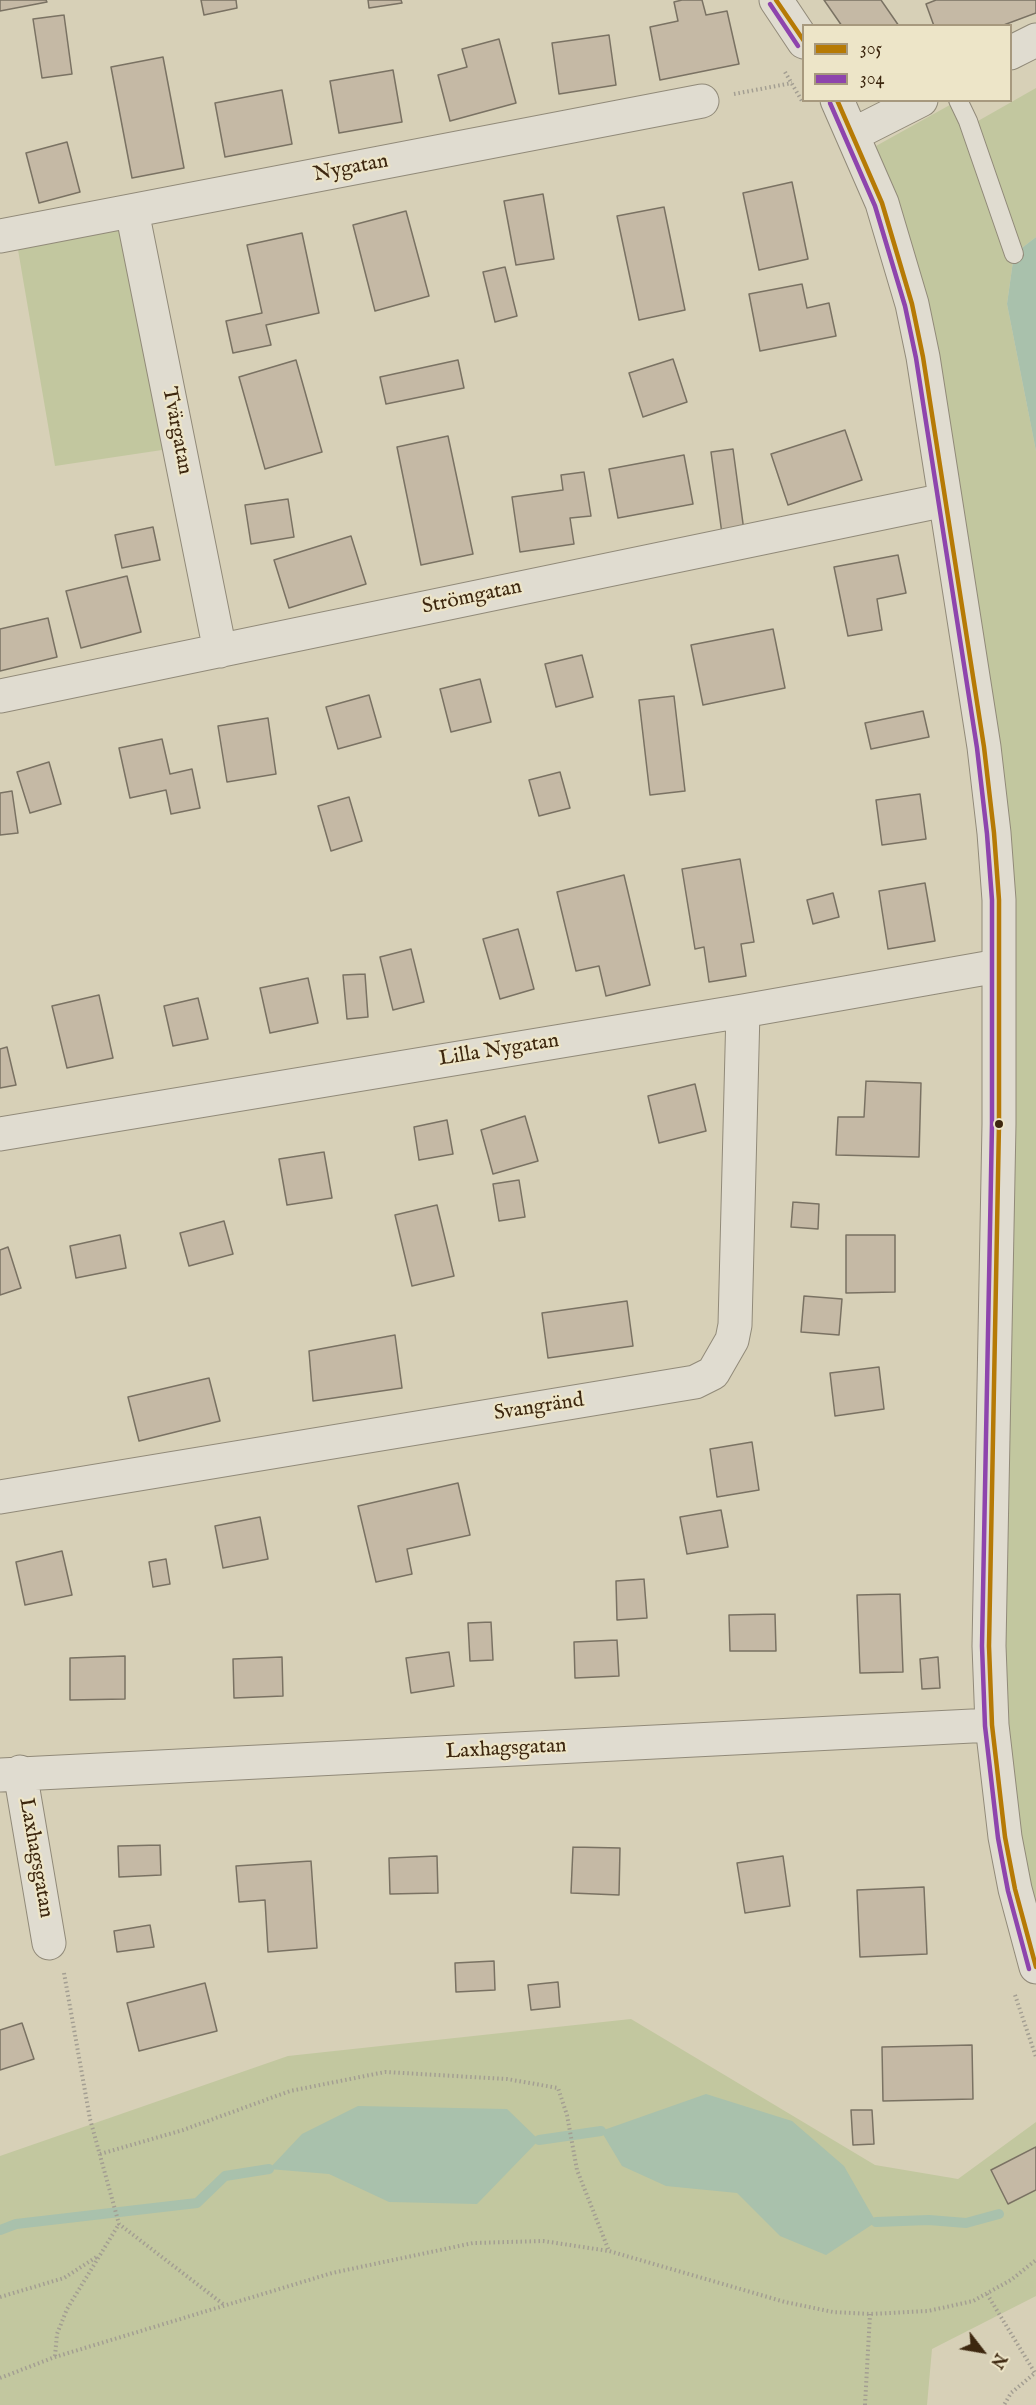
<!DOCTYPE html>
<html>
<head>
<meta charset="utf-8">
<style>
	body { margin:0 }
	#map { position:relative; width:1036px; height:2405px; overflow:hidden; background:#d7d0b7; font-family:"IM FELL English",serif }
	canvas { display:block }
	.legend { position:absolute; left:802px; top:24px; width:210px; height:78px; box-sizing:border-box; background:#ede5c8; border:2px solid #a7997e; margin:0; padding:8px 10px; list-style:none; font-size:18px; color:#3d270f }
	.legend li { display:flex; align-items:center; gap:12px; height:30px }
	.legend b { width:30px; border:2px solid #a7997e }
	.north { position:absolute; left:952px; top:2321px; width:60px; height:60px; -webkit-text-stroke:4px #ede5c8; paint-order:stroke; rotate:121deg; font-size:16px; font-weight:700; line-height:24px; text-align:center; color:#3d270f }
	.north::after { content:''; display:block; margin:auto; width:21px; height:27px; background:#3d270f; clip-path:polygon(50% 0,100% 100%,50% 72%,0 100%) }
</style>
</head>
<body>
<div id="map">
<canvas width="1036" height="2405"></canvas>
<ul class="legend">
<li><b style="height:8px;background:#b67a05"></b>305</li>
<li><b style="height:8px;background:#8e44ad"></b>304</li>
</ul>
<div class="north">N</div>
</div>
<script>
const ctx = document.querySelector('canvas').getContext('2d');
ctx.lineJoin = 'round';
function fillPath(path, color) { ctx.fillStyle = color; ctx.fill(path, 'evenodd'); }
const toPath = rows => new Path2D(rows.map(r => 'M' + r).join(''));
function stroke(path, color, width, dash) { ctx.strokeStyle = color; ctx.lineWidth = width; ctx.lineCap = dash ? 'butt' : 'round'; ctx.setLineDash(dash || []); ctx.stroke(path); }
function label(font, color, halo, rows, align = 'center') {
  ctx.font = font + ' "IM FELL English",serif'; ctx.lineWidth = 4.5; ctx.setLineDash([]); ctx.textBaseline = 'middle'; ctx.strokeStyle = halo; ctx.fillStyle = color; for (const [text, x, y, turn = 0] of rows) {
    ctx.save(); ctx.translate(x, y); ctx.rotate((+turn || 0) * Math.PI / 180); ctx.textAlign = isNaN(turn) ? turn : align; if (halo) ctx.strokeText(text, 0, 0); ctx.fillText(text, 0, 0); ctx.restore();
  }
}
const green = toPath([
	[1036,88,1036,237,1014,254,1007,304,1036,451,1036,1956,991,1725,1006,983,910,276,876,146,957,101,966,101,978,121],
	[133,215,182,447,55,466,16,238],
	[631,2019,875,2165,958,2179,1036,2122,1036,2296,932,2349,927,2405,0,2405,0,2156,288,2056]
]);
const water = toPath([
	[1036,237,1036,451,1007,304,1014,254],
	[706,2094,792,2121,844,2166,876,2222,826,2255,780,2236,737,2193,666,2186,622,2166,601,2131],
	[358,2106,507,2109,539,2140,477,2204,389,2202,329,2174,269,2169,302,2134]
]);
const stream = toPath([
	[539,2140,601,2131],
	[876,2222,929,2220,966,2223,999,2214],
	[0,2230,16,2224,197,2203,225,2176,269,2169]
]);
const building = toPath([
	[0,0,46,0,47,2,0,11,0,0],
	[201,0,236,0,237,8,204,15,201,0],
	[368,0,401,0,402,3,369,8,368,0],
	[682,0,702,0,706,15,727,11,739,64,660,80,650,27,678,21,674,2,682,0],
	[824,0,881,0,899,26,842,26,824,0],
	[936,0,1036,0,1036,13,1001,26,934,26,926,4,936,0],
	[64,15,72,74,42,78,33,19,64,15],
	[609,35,616,85,559,94,552,43,609,35],
	[499,39,516,103,450,121,438,75,467,67,462,49,499,39],
	[163,57,184,168,132,178,111,67,163,57],
	[393,70,402,122,339,133,330,81,393,70],
	[282,90,292,144,225,157,215,103,282,90],
	[67,142,80,192,39,203,26,153,67,142],
	[792,182,808,259,759,270,743,193,792,182],
	[543,194,554,259,516,265,504,201,543,194],
	[664,207,685,310,639,320,617,216,664,207],
	[406,211,429,296,375,311,353,225,406,211],
	[302,233,319,313,266,325,271,345,233,353,226,321,262,313,247,245,302,233],
	[505,267,517,316,495,322,483,272,505,267],
	[802,284,807,308,829,303,836,336,760,351,749,294,802,284],
	[673,359,687,402,643,417,629,373,673,359],
	[296,360,322,452,265,469,239,377,296,360],
	[458,360,464,388,386,404,380,377,458,360],
	[845,430,862,480,788,505,771,454,845,430],
	[448,436,473,554,421,565,397,447,448,436],
	[733,449,744,531,722,534,711,452,733,449],
	[684,455,693,504,618,518,609,469,684,455],
	[584,472,591,516,570,518,574,544,520,552,512,497,563,490,561,475,584,472],
	[288,499,294,537,251,544,245,505,288,499],
	[153,527,160,560,122,568,115,535,153,527],
	[351,536,366,584,289,608,274,560,351,536],
	[898,555,906,593,877,599,882,630,848,636,834,567,898,555],
	[127,576,141,632,81,648,66,591,127,576],
	[48,618,57,657,0,671,0,629,48,618],
	[773,629,785,688,703,705,691,645,773,629],
	[582,655,593,697,556,707,545,664,582,655],
	[480,679,491,722,451,732,440,689,480,679],
	[369,695,381,737,338,749,326,707,369,695],
	[674,696,685,791,650,795,639,700,674,696],
	[923,711,929,737,871,749,865,723,923,711],
	[268,718,276,774,227,782,218,726,268,718],
	[162,739,170,774,192,769,200,808,171,814,166,790,130,798,119,748,162,739],
	[49,762,61,804,30,813,17,772,49,762],
	[560,772,570,808,539,816,529,780,560,772],
	[12,791,18,833,0,835,0,793,12,791],
	[920,794,926,839,882,845,876,800,920,794],
	[349,797,362,841,331,851,318,806,349,797],
	[740,859,754,942,741,944,746,976,709,982,704,947,695,949,682,869,740,859],
	[624,875,650,985,606,996,599,966,576,971,557,892,624,875],
	[925,883,935,941,888,949,879,891,925,883],
	[833,893,839,917,813,924,807,900,833,893],
	[518,929,534,989,500,999,483,939,518,929],
	[411,949,424,1002,393,1010,380,957,411,949],
	[365,974,368,1017,347,1019,343,975,365,974],
	[308,978,318,1023,270,1033,260,988,308,978],
	[99,995,113,1058,67,1068,52,1006,99,995],
	[198,998,208,1039,173,1046,164,1006,198,998],
	[7,1047,16,1085,0,1088,0,1049,7,1047],
	[866,1081,921,1083,919,1157,836,1155,838,1117,864,1117,866,1081],
	[695,1084,706,1131,659,1143,648,1096,695,1084],
	[525,1116,538,1161,493,1174,481,1130,525,1116],
	[447,1120,453,1154,419,1160,414,1127,447,1120],
	[324,1152,332,1198,287,1205,279,1159,324,1152],
	[519,1180,525,1217,499,1221,493,1184,519,1180],
	[793,1202,819,1204,818,1229,791,1227,793,1202],
	[437,1205,454,1276,412,1286,395,1215,437,1205],
	[224,1221,233,1254,189,1266,180,1233,224,1221],
	[120,1235,126,1268,76,1278,70,1246,120,1235],
	[846,1235,895,1235,895,1292,846,1293,846,1235],
	[8,1247,21,1288,0,1295,0,1250,8,1247],
	[804,1296,842,1299,839,1335,801,1332,804,1296],
	[627,1301,633,1346,548,1358,542,1313,627,1301],
	[395,1335,402,1388,313,1401,309,1351,395,1335],
	[879,1367,884,1409,835,1416,830,1373,879,1367],
	[209,1378,220,1421,139,1441,128,1397,209,1378],
	[752,1442,759,1490,717,1497,710,1449,752,1442],
	[458,1483,470,1535,407,1549,412,1574,376,1582,358,1506,458,1483],
	[721,1510,728,1547,687,1554,680,1517,721,1510],
	[260,1517,268,1559,223,1568,215,1526,260,1517],
	[62,1551,72,1595,25,1605,16,1562,62,1551],
	[166,1559,170,1584,153,1587,149,1562,166,1559],
	[644,1579,647,1618,617,1620,616,1581,644,1579],
	[900,1594,903,1672,860,1673,857,1595,900,1594],
	[775,1614,776,1651,730,1651,729,1615,775,1614],
	[491,1622,493,1660,470,1661,468,1623,491,1622],
	[617,1640,619,1676,575,1678,574,1642,617,1640],
	[449,1652,454,1686,411,1693,406,1658,449,1652],
	[125,1656,125,1699,70,1700,70,1658,125,1656],
	[282,1657,283,1696,234,1698,233,1659,282,1657],
	[938,1657,940,1688,922,1689,920,1659,938,1657],
	[160,1845,161,1875,119,1877,118,1846,160,1845],
	[573,1847,620,1848,619,1895,571,1893,573,1847],
	[437,1856,438,1893,390,1894,389,1858,437,1856],
	[783,1856,790,1906,745,1913,737,1863,783,1856],
	[311,1861,317,1948,268,1952,265,1900,239,1902,236,1866,311,1861],
	[924,1887,927,1954,860,1957,857,1890,924,1887],
	[150,1925,154,1947,117,1952,114,1931,150,1925],
	[494,1961,495,1990,456,1992,455,1963,494,1961],
	[558,1982,560,2007,531,2010,528,1985,558,1982],
	[205,1983,217,2031,139,2051,127,2003,205,1983],
	[22,2023,34,2059,0,2070,0,2030,22,2023],
	[972,2045,973,2099,883,2101,882,2047,972,2045],
	[851,2110,872,2110,874,2144,853,2145,851,2110],
	[1036,2147,1036,2190,1008,2204,991,2170,1036,2147]
]);
const path = toPath([
	[785,72,802,101],
	[734,94,792,83],
	[64,1973,90,2119,119,2224,223,2304],
	[1015,1995,1036,2057],
	[100,2154,183,2130,290,2091,385,2072,507,2079,558,2088,567,2115,577,2170,609,2251],
	[987,2294,1035,2373,1011,2393,1004,2405],
	[0,2297,64,2278,98,2256],
	[55,2356,57,2334,67,2309,119,2224],
	[0,2378,55,2357,332,2273,473,2243,543,2241,609,2251,785,2302,833,2312,870,2314,928,2311,973,2301,1011,2280,1036,2260],
	[865,2405,870,2314]
]);
const service = toPath([
	[958,100,968,121,1014,254]
]);
const minor = toPath([
	[776,0,804,42],
	[1010,53,1036,40],
	[837,100,882,203,912,304,923,357,984,747,994,833,999,900,999,1124,989,1646,992,1725,1005,1837,1015,1889,1036,1967],
	[854,134,921,100],
	[132,211,220,651],
	[0,236,702,101],
	[0,696,945,500],
	[0,1134,743,1011,998,966],
	[0,1497,695,1382,713,1373,732,1340,735,1325,743,1011],
	[20,1772,49,1943],
	[0,1775,992,1725]
]);
const bus1 = toPath([
	[776,0,804,41],
	[837,100,882,203,912,304,923,357,984,747,994,833,999,900,999,1124,989,1646,992,1725,1005,1837,1015,1889,1036,1967]
]);
const bus2 = toPath([
	[770,4,798,46],
	[830,103,875,206,905,306,916,358,977,748,987,834,992,900,992,1124,982,1646,985,1726,998,1838,1008,1891,1029,1969]
]);
const markers = [
	[999,1124,5,"#3d270f"]
];
const streetNames = [
	["Nygatan",351,169,-11],
	["Tvärgatan",176,431,79],
	["Strömgatan",472,598,-12],
	["Lilla Nygatan",499,1051,-9],
	["Svangränd",539,1408,-9],
	["Laxhagsgatan",506,1750,-3],
	["Laxhagsgatan",35,1858,80]
];
fillPath(green, '#c2c79f');
fillPath(water, '#a9c1ac');
stroke(stream, '#a9c1ac', 10);
fillPath(building, '#c5b9a5');
stroke(building, '#7a7263', 1.5);
stroke(service, '#918a79', 20);
stroke(minor, '#918a79', 35);
stroke(path, '#a39e92', 4, [1.5, 3]);
stroke(service, '#e0dcd0', 18);
stroke(minor, '#e0dcd0', 33);
stroke(bus1, '#b67a05', 4.5);
stroke(bus2, '#8e44ad', 4.5);
for (const [x, y, r, color] of markers) { const dot = new Path2D(); dot.arc(x, y, r, 0, 2 * Math.PI); ctx.fillStyle = color; ctx.fill(dot); stroke(dot, '#ede5c8', 2); }
label('21px', '#3d270f', '#ede5c8', streetNames);
</script>
</body>
</html>
